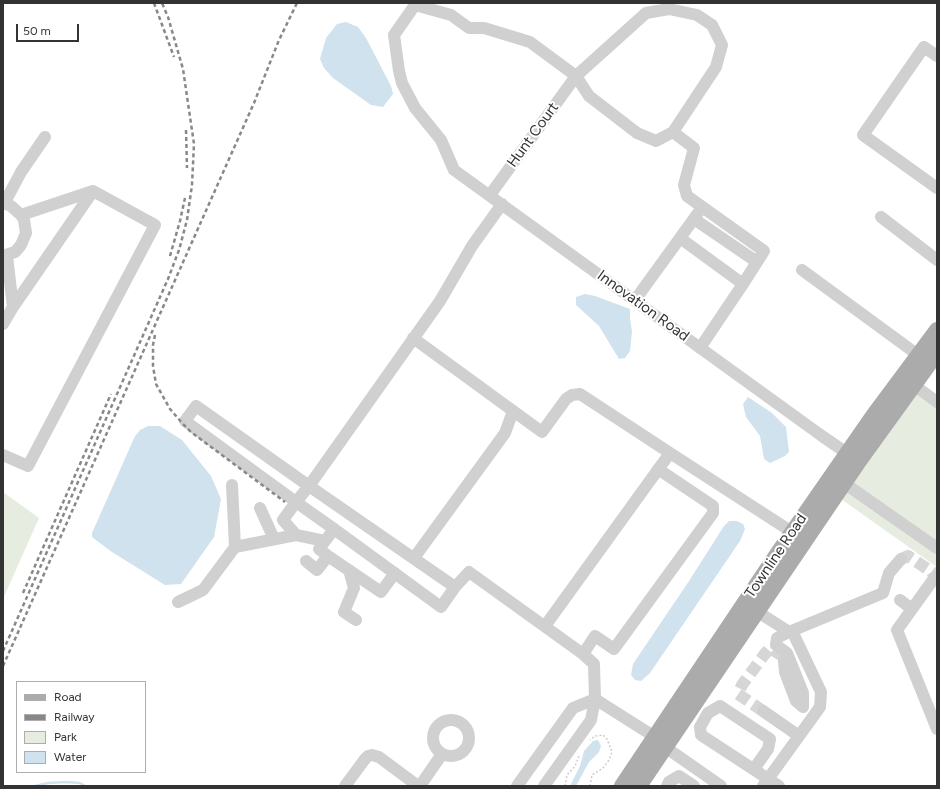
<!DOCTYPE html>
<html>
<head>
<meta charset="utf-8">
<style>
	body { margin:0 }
	#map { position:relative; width:940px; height:789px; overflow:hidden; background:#fff; font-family:Figtree,sans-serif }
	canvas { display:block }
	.frame { position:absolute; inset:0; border:4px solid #333; pointer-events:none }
	.legend { position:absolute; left:16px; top:681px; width:130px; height:92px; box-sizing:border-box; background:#fff; border:1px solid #adadad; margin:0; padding:5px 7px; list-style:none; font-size:12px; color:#333 }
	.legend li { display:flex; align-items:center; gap:8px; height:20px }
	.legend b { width:20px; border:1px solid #adadad }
	.scale { position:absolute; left:16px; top:24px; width:63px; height:18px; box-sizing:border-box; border:2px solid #333; border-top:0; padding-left:5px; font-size:12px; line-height:14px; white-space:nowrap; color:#333; -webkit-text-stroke:3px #fff; paint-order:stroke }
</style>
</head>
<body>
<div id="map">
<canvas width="940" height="789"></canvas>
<div class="frame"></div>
<ul class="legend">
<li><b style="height:5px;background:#ababab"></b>Road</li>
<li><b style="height:5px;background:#888"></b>Railway</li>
<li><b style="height:11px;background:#e6ecdf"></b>Park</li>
<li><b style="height:11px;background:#cfe2ee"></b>Water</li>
</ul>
<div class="scale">50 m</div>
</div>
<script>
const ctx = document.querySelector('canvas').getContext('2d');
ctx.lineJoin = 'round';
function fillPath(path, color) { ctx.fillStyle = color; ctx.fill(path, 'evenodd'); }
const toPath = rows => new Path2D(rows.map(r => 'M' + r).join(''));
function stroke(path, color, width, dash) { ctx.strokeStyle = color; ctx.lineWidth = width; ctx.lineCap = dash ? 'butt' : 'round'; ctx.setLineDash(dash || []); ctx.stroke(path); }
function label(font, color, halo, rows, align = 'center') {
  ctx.font = font + ' Figtree,sans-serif'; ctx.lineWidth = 4; ctx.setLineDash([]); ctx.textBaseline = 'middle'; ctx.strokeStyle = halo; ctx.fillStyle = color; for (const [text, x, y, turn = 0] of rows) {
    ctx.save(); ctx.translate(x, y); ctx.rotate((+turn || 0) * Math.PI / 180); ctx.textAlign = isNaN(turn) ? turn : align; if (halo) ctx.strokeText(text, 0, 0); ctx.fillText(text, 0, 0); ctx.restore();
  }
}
const green = toPath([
	[921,387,937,398,937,567,841,499],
	[3,492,39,518,3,599]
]);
const water = toPath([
	[346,22,358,27,366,38,391,86,393,94,383,107,371,105,333,78,324,68,320,59,326,38,337,24],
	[585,294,595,296,630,309,630,319,632,331,630,351,625,358,619,359,599,326,576,305,576,297],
	[748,397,772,413,786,427,789,452,785,456,770,463,764,459,760,436,746,417,743,404],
	[148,426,160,426,182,440,211,476,221,499,214,537,181,584,165,585,112,552,92,537,92,533,135,436,140,430],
	[729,521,737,521,743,524,745,529,740,541,650,673,641,681,635,680,631,675,633,664,689,581,724,526],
	[598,740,601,746,599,752,589,762,576,786,570,786,580,766,584,751,593,741]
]);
const stream = toPath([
	[35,786,48,783,67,782,80,783,85,786]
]);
const minorTunnel = toPath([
	[901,559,908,556,932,572,935,577],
	[763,711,738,694,742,685,764,655,770,648,781,655,784,660]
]);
const path = toPath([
	[565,786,567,775,575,766,579,756],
	[590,786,592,775,603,768,609,760,612,752,607,739,603,735,595,736,590,740]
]);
const minor = toPath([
	[937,56,924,47,863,135,937,188],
	[673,132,694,148,684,185,687,196,764,251,743,284],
	[490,195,576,76,646,13,669,9,697,15,712,25,722,45,716,67,673,132,656,141,637,133,589,96,576,76,530,42,484,28,469,28,451,15,415,5,394,35,399,71,402,83,415,108,441,140,454,170,822,436,854,458],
	[3,203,11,206,21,215,24,220,26,233,21,245,15,252,3,256],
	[4,204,21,172,45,137],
	[502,204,472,246,440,301,309,486,455,587,469,572,583,654,594,664,595,699,591,720,544,786],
	[881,217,937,260],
	[694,219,757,262],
	[680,238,698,213],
	[802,270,918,355],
	[635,300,680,238,743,284,700,348],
	[13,307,93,191],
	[3,324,13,307,7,256],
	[413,338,542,432,566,399,572,395,580,394,670,453],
	[914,385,937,402],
	[3,455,28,466,155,225,93,191,21,215],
	[844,483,937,548],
	[260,508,274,539],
	[334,529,325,541,296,535,283,520,296,502,309,486,196,406,185,421,296,502,334,529,441,607,455,587],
	[235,547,296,535],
	[328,556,381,592,395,573],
	[414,558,505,433,513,411],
	[306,561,317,570,328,556,319,549,325,541],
	[349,570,354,588,344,612,356,620],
	[937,578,935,577,897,630,937,729],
	[900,600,912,609],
	[178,602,203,590,235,547,232,485],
	[750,607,794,635,821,692,820,707,763,786],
	[545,626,670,453,792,532],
	[583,654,595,636,614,649,713,513,713,506,658,469],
	[784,661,785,672,796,701,803,707],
	[595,699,655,737,665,747,721,786],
	[803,707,803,693,787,653,776,645,777,638,789,632,883,593,889,573,901,559],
	[763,711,799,736],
	'433 738a18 18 0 1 1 36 0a18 18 0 1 1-36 0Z',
	[754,769,768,749,770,739,720,706,708,713,700,727,701,735,779,786],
	[345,786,365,759,368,756,372,755,379,757,418,786],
	[420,786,442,754],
	[517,786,573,708,595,699],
	[667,786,669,782,679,776,694,786]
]);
const major = toPath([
	[622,786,778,553,873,416,937,330],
	[639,786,859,461,937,353]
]);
const rail = toPath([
	[154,3,174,57],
	[186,130,187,168],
	[170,256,180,221,185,198],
	[155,335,153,345,153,366,156,384,170,409,183,424,191,432,285,502],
	[23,593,111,394],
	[3,651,168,279,179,250,187,220,192,185,194,144,183,69,168,17,162,3],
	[3,666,254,103,279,40,297,3]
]);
const streetNames = [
	["Hunt Court",533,135,-54],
	["Innovation Road",643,306,36],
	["Townline Road",776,556,-56]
];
fillPath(green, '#e6ecdf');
fillPath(water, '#cfe2ee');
stroke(stream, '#cfe2ee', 2.5);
stroke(minorTunnel, '#d6d6d6', 12, [12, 6]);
stroke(path, '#cdcdcd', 1.5, [2, 2]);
stroke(minor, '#d0d0d0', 12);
stroke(major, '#ababab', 16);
stroke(rail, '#888', 2.5, [4, 3]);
label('15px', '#333', '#fff', streetNames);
</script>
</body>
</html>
